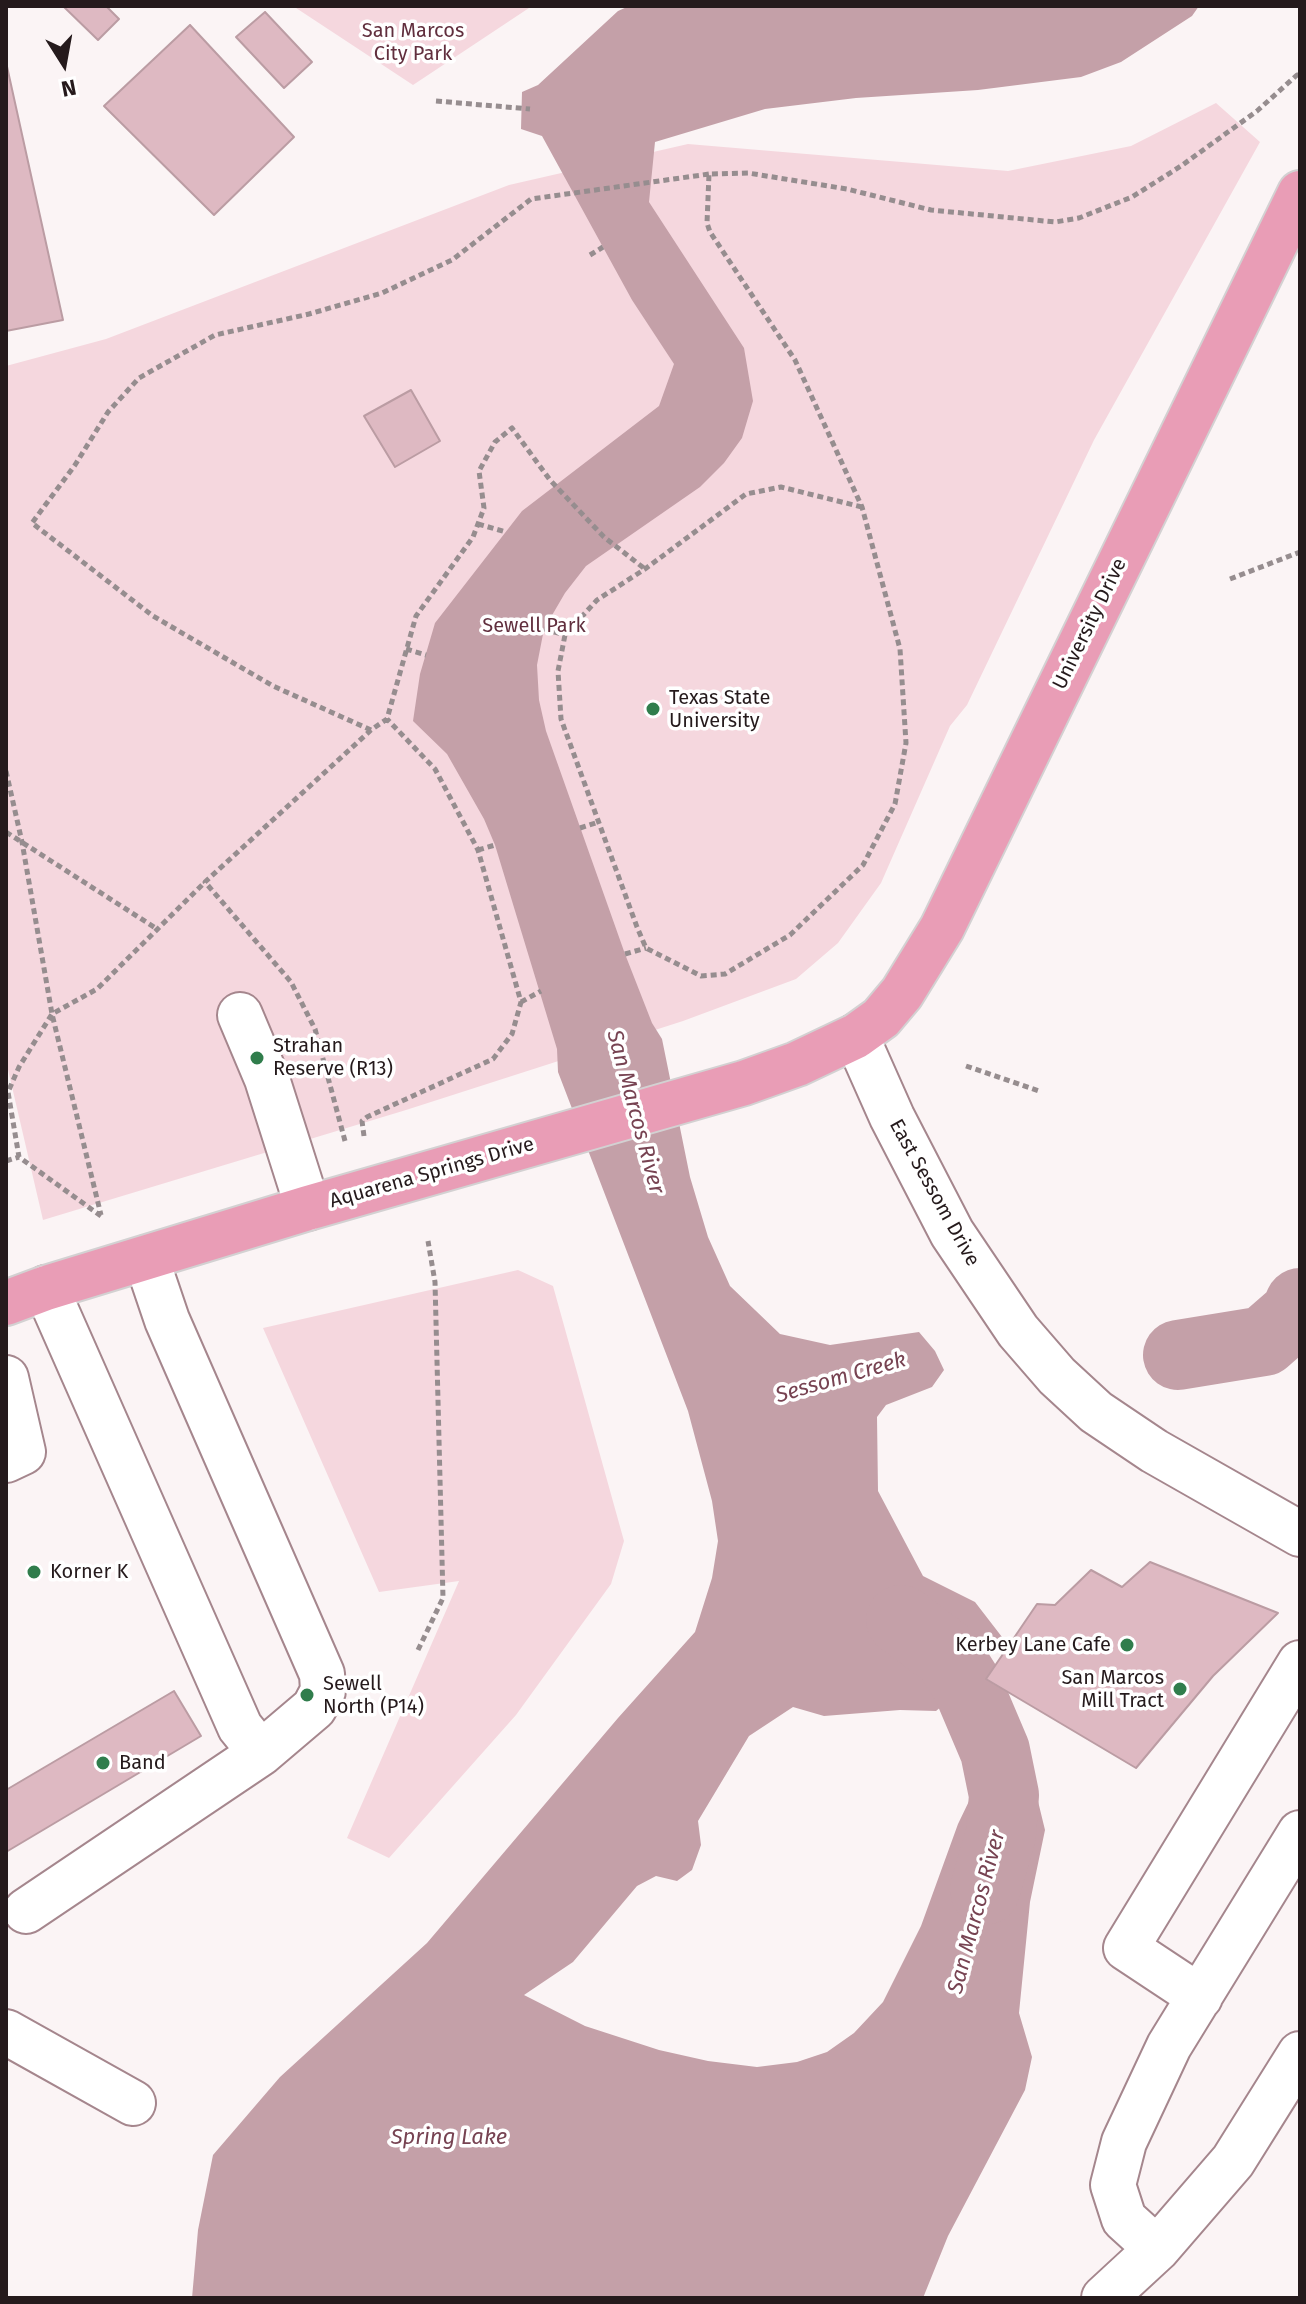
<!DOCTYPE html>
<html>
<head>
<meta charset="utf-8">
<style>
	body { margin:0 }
	#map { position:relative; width:1306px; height:2304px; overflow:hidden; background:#fbf4f5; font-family:"Fira Sans",sans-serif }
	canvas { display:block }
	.frame { position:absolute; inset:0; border:8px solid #251a1c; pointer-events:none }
	.north { position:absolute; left:24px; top:24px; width:80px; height:80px; -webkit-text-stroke:6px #fff; paint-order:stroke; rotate:169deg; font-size:22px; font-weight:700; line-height:32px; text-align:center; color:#251a1c }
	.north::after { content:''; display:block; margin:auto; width:28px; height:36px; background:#251a1c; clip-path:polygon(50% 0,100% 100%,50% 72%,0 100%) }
</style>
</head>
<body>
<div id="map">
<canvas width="1306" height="2304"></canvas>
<div class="frame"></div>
<div class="north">N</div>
</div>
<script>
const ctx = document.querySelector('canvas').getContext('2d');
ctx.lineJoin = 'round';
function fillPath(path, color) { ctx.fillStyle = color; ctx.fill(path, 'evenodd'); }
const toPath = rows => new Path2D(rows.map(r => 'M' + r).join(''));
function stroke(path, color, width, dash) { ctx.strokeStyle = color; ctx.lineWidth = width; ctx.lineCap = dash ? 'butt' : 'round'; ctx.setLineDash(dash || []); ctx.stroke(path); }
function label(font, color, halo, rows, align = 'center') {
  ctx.font = font + ' "Fira Sans",sans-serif'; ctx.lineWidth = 7; ctx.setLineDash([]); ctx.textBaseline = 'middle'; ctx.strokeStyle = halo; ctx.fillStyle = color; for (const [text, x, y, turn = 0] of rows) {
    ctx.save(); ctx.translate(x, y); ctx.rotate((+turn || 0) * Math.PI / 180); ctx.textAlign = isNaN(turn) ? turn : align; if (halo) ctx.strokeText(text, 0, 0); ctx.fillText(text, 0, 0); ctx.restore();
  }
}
const green = toPath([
	[293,6,532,6,413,85],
	[1216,103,1260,142,1094,440,967,705,950,726,881,883,838,943,796,979,683,1021,406,1110,43,1220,6,1061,6,366,106,339,509,185,688,144,1008,171,1131,146],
	[518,1270,553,1286,624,1541,611,1584,516,1715,389,1858,347,1838,459,1581,379,1592,263,1328]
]);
const water = toPath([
	[629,6,1199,6,1192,16,1121,62,1081,77,978,90,856,98,765,109,655,142,649,202,744,348,753,401,742,438,724,463,700,487,586,566,565,593,544,629,537,665,539,700,546,731,625,954,652,1023,662,1039,690,1177,708,1237,730,1286,780,1334,830,1345,919,1332,935,1351,944,1370,932,1387,886,1405,877,1417,878,1491,923,1576,975,1602,1002,1637,967,1685,936,1711,900,1710,824,1716,793,1707,749,1736,698,1821,701,1845,692,1870,677,1881,656,1876,637,1886,573,1962,524,1995,585,2026,659,2050,708,2061,757,2067,797,2062,827,2052,854,2033,883,2002,921,1926,958,1824,971,1797,1036,1793,1045,1830,1030,1902,1019,2013,1032,2057,1025,2090,948,2236,923,2298,192,2298,198,2230,213,2155,280,2077,427,1943,618,1718,695,1632,712,1578,718,1541,712,1501,688,1411,558,1072,557,1049,495,845,484,819,447,754,413,721,420,674,435,623,522,511,659,406,674,364,632,300,542,136,521,129,522,92,538,85,618,11]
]);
const river = toPath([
	[1178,1355,1264,1341,1295,1314,1300,1303],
	[901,1620,948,1655,967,1685,995,1751,1004,1795,1001,1834,985,1890]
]);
const building = toPath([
	[63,6,106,6,119,19,98,40,63,6],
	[265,12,312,62,284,88,236,37,265,12],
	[190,25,294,137,214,215,104,106,190,25],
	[6,62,63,320,6,331,6,62],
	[411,390,440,441,395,467,364,416,411,390],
	[1150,1562,1278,1613,1213,1676,1136,1768,986,1679,1037,1604,1055,1605,1091,1570,1122,1587,1150,1562],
	[174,1691,201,1736,6,1852,6,1790,174,1691]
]);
const path = toPath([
	[436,101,530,109],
	[590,255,603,247],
	[862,507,781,487,746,494,645,569,597,600,565,635,558,671,561,719,637,927,646,948,701,976,725,974,790,935,863,865,895,804,906,743,900,649,862,507,795,360,710,232,707,223,709,174,748,173,847,189,931,210,1055,222,1079,218,1132,197,1181,166,1257,111,1297,75,1300,75],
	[478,524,506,532],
	[1230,579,1300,552],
	[544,629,565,635],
	[406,649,426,655],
	[371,730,273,686,153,616,32,523,75,465,108,412,139,378,215,335,309,314,382,293,452,260,531,199,709,174],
	[6,771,22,842,52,1014,101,1215],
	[580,828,599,822],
	[6,832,157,929],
	[478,850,495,845],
	[625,954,646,948],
	[521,1002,541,991],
	[966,1066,1039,1091],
	[364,1136,362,1121,367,1117,493,1059,512,1034,521,1002,478,850,435,769,387,719],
	[345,1141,315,1029,291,982,205,882,371,730,387,719,416,616,473,537,484,508,479,471,495,442,512,428,550,480,604,537,645,569],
	[6,1161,19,1157],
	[101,1216,19,1157,8,1092,19,1067,52,1014,97,989,205,882],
	[418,1650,443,1598,435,1282,428,1241]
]);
const minor = toPath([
	[240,1015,267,1079,308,1208],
	[856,1036,892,1117,952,1233,1018,1331,1057,1376,1096,1412,1154,1451,1300,1534],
	[46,1288,240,1727,261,1753],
	[6,1378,23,1452,6,1460],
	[26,1911,261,1753,314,1708,323,1691,322,1674,167,1320,146,1258],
	[1200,1997,1126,1948,1300,1663],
	[6,2032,133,2103],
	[1157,2249,1124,2219,1113,2185,1124,2142,1169,2046,1300,1833],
	[1104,2298,1157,2249,1233,2161,1300,2054]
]);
const major = toPath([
	[6,1303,46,1288,308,1208,744,1083,797,1064,856,1036,881,1018,902,993,942,928,1300,193]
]);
const markers = [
	[653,709,8,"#307d4c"],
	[257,1058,8,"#307d4c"],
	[34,1572,8,"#307d4c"],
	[1127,1645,8,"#307d4c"],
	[1180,1689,8,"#307d4c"],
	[307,1695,8,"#307d4c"],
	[103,1763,8,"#307d4c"]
];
const parkNames = [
	["San Marcos",413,31],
	["City Park",413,54],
	["Sewell Park",534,626]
];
const streetNames = [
	["University Drive",1090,624,-64],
	["Aquarena Springs Drive",432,1173,-16],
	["East Sessom Drive",934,1193,61]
];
const poiNames = [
	["Texas State",669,698],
	["University",669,721],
	["Strahan",273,1046],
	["Reserve (R13)",273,1069],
	["Korner K",50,1572],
	["Kerbey Lane Cafe",1111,1645,"right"],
	["San Marcos",1164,1678,"right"],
	["Mill Tract",1164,1701,"right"],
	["Sewell",323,1684],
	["North (P14)",323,1707],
	["Band",119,1763]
];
const waterNames = [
	["San Marcos River",635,1112,75],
	["Sessom Creek",841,1378,-16],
	["San Marcos River",977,1912,-75],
	["Spring Lake",449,2138]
];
fillPath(green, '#f5d7de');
fillPath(water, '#c4a0a8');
stroke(river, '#c4a0a8', 70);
fillPath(building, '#deb9c2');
stroke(building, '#bb9ca3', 2);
stroke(minor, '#a5868d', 48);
stroke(major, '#d3d1d2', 48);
stroke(path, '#968d8f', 5, [6, 4]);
stroke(minor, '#fff', 44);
stroke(major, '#e99db6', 44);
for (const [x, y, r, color] of markers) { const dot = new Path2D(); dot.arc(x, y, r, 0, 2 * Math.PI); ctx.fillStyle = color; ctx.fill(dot); stroke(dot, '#fff', 3); }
label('20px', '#612f3e', '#fff', parkNames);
label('20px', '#251a1c', '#fff', streetNames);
label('20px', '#251a1c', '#fff', poiNames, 'left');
label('italic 22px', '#774352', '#fff', waterNames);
</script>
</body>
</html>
